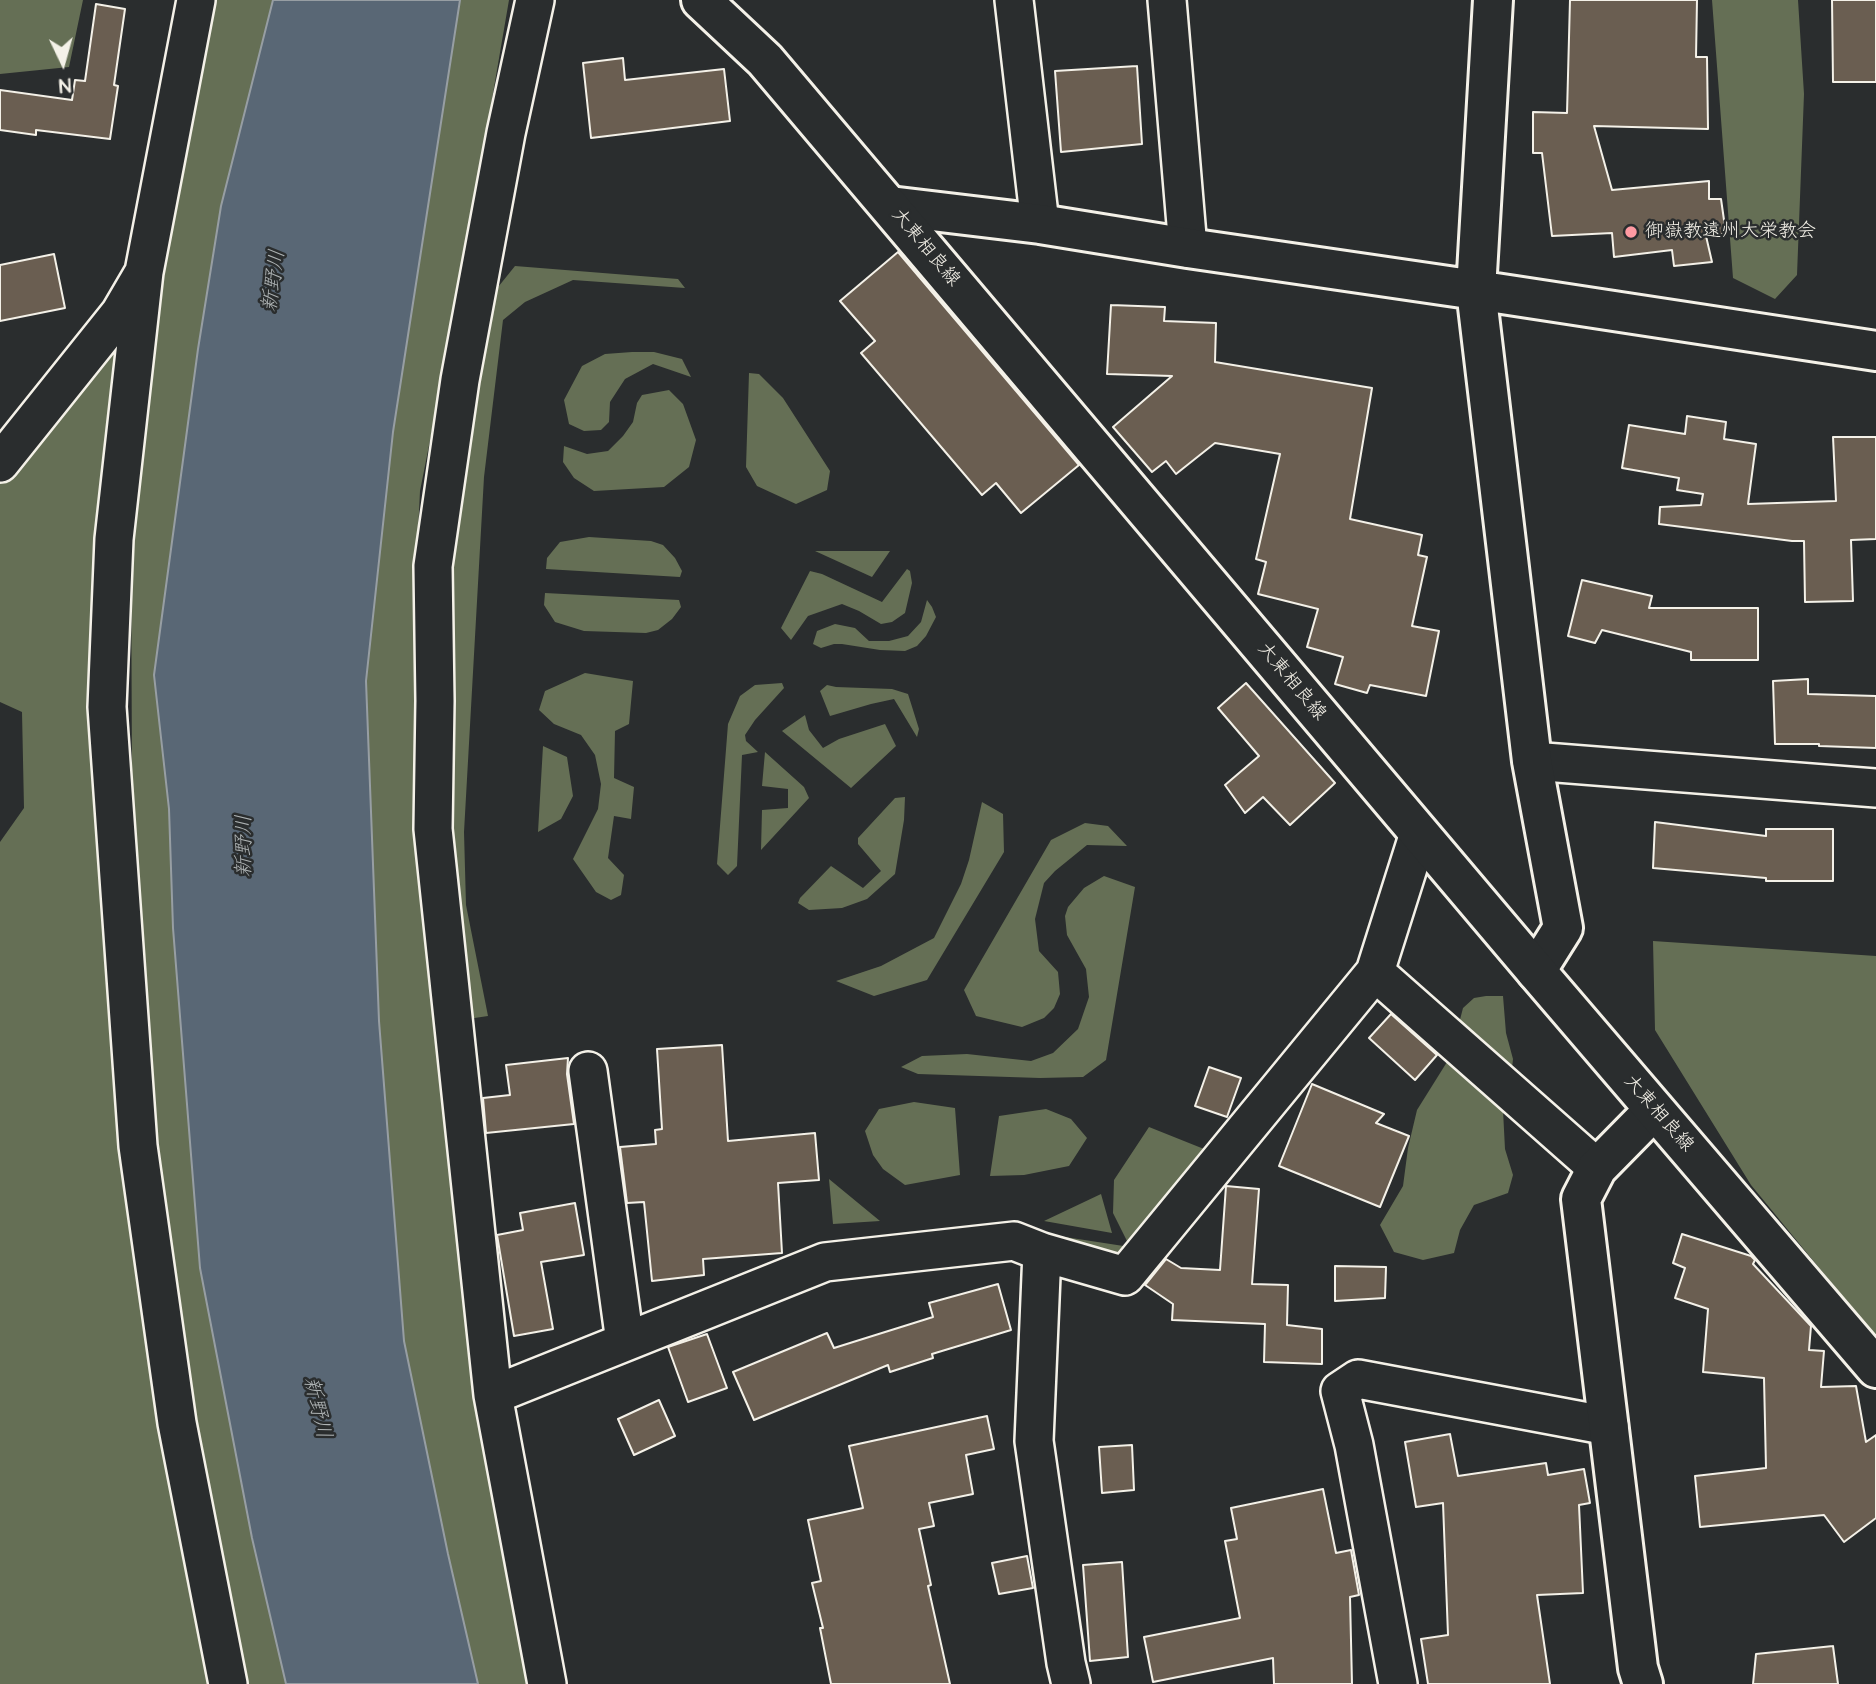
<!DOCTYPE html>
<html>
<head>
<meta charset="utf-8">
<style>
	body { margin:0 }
	#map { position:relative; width:1876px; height:1684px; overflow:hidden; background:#2a2d2e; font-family:"Architects Daughter",sans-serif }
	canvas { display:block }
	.north { position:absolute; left:28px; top:28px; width:70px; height:70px; -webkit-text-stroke:5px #2a2d2e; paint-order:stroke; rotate:175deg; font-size:19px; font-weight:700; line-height:28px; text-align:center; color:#f4f1e8 }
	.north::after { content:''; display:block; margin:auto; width:24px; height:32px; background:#f4f1e8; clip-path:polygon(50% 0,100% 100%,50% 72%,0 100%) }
</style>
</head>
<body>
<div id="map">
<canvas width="1876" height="1684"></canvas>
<div class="north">N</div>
</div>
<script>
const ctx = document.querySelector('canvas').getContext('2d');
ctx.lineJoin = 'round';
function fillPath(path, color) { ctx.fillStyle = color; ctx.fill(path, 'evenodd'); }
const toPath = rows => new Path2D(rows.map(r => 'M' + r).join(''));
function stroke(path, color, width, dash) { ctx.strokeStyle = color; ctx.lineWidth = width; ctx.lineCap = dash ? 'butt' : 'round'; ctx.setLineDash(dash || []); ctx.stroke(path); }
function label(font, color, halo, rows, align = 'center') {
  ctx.font = font + ' "Architects Daughter","Klee One",sans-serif'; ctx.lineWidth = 5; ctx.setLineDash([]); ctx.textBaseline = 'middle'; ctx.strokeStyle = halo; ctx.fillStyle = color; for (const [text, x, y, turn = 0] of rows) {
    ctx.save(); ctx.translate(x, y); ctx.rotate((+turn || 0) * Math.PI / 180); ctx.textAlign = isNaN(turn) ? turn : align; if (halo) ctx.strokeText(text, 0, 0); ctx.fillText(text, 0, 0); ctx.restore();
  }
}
const green = toPath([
	[0,0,83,0,69,67,0,74],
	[205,0,509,0,456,309,420,491,414,616,449,1009,548,1684,0,1684,0,842,24,808,22,712,0,702,0,482,126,337,108,679,133,1039,131,532,149,286],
	[1712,0,1798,0,1804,94,1797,275,1775,299,1733,278],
	[515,266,678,279,685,288,573,280,525,302,503,320,484,477,464,832,466,905,488,1016,461,1020,447,922,447,570,478,312],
	[632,352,654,352,682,359,691,377,653,364,625,379,610,402,609,422,601,430,584,431,569,424,564,400,582,366,605,354],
	[749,373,759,374,783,398,830,471,827,490,796,504,757,486,746,467],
	[669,390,683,404,696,440,689,467,664,487,594,491,574,478,563,462,564,446,587,454,608,451,623,436,633,422,637,403,642,395],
	[589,537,651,541,663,545,675,558,682,571,680,577,546,569,547,558,560,542],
	[815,551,890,551,872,577],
	[907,569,910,571,912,583,905,613,892,622,881,624,859,611,842,604,808,616,791,640,781,628,810,571,822,574,882,602],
	[545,593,679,600,681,607,672,619,658,630,646,633,584,631,555,622,544,605],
	[927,600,932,607,936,617,926,636,917,646,905,651,880,650,842,644,834,644,821,648,813,644,817,631,835,624,855,628,869,641,889,641,908,636,921,622],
	[585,673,633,681,629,724,615,731,614,778,634,787,631,819,614,816,608,858,624,875,621,895,611,900,596,892,573,859,598,809,601,784,595,755,581,735,554,724,539,710,545,691],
	[782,683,784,688,755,720,745,735,746,741,758,752,742,755,737,866,728,875,717,864,728,724,740,696,755,685],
	[827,685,836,687,892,689,908,694,919,729,917,737,894,699,871,704,830,716,820,691],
	[805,715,809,730,823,748,839,739,885,724,896,746,851,788,782,731],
	[543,746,567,757,573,796,561,819,538,832],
	[765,752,804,787,809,798,761,850,762,810,788,808,788,789,762,786],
	[905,797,904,820,895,874,867,899,842,908,809,910,798,903,800,898,831,866,863,888,881,871,858,844,858,838,895,798],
	[982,802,1003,814,1004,852,927,980,874,996,836,981,881,966,934,938,961,884,969,860],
	[1085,823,1108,826,1127,846,1087,845,1055,871,1044,883,1035,919,1039,951,1058,972,1060,994,1054,1008,1044,1018,1022,1027,976,1016,964,990,1051,840],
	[1104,876,1135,887,1106,1060,1083,1077,1040,1078,918,1074,901,1067,922,1056,967,1054,1031,1061,1053,1053,1078,1029,1089,997,1086,969,1067,935,1065,916,1068,907,1084,888],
	[1653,941,1876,956,1876,1337,1751,1185,1655,1030],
	[1486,996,1503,996,1506,1033,1513,1059,1511,1078,1455,1039,1463,1008,1474,998],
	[1447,1062,1502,1091,1505,1149,1513,1175,1508,1193,1474,1205,1460,1230,1454,1253,1423,1260,1394,1252,1380,1225,1403,1186,1408,1148,1417,1110],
	[914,1102,955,1108,960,1175,905,1185,883,1169,873,1155,865,1131,879,1109],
	[1046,1109,1071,1119,1087,1138,1069,1166,1024,1175,990,1176,999,1116],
	[1149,1127,1204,1149,1113,1273,1014,1241,790,1266,826,1243,908,1232,980,1226,1026,1231,1130,1247,1113,1213,1114,1180],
	[829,1179,880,1221,833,1224],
	[1101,1194,1112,1233,1044,1221]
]);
const water = toPath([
	[273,0,460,0,393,432,366,681,379,1021,404,1341,448,1554,478,1684,286,1684,252,1538,200,1268,173,928,169,809,154,675,198,349,221,206,273,0]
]);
const building = toPath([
	[1570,0,1697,0,1696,57,1707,57,1708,129,1594,126,1612,190,1709,181,1709,199,1721,199,1726,234,1706,236,1712,262,1674,266,1672,250,1614,257,1612,233,1552,236,1542,153,1533,153,1533,112,1567,113,1570,0],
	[1832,0,1876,0,1876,82,1833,82,1832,0],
	[96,4,125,9,114,85,118,86,110,139,36,130,36,135,0,130,0,90,72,100,75,80,85,81,96,4],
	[623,58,625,80,724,69,730,121,591,138,583,63,623,58],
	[1137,66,1142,144,1061,152,1055,71,1137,66],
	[898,252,1079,465,1021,513,996,483,982,495,861,353,875,341,840,301,898,252],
	[54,254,65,308,0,321,0,265,54,254],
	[1111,305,1165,307,1164,321,1216,323,1215,362,1372,388,1350,519,1422,535,1418,555,1427,557,1412,626,1439,631,1426,696,1370,685,1367,693,1335,684,1343,657,1307,647,1318,609,1258,594,1266,562,1256,559,1280,454,1215,443,1176,474,1166,461,1152,472,1113,427,1172,376,1107,374,1111,305],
	[1687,416,1726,422,1724,439,1756,444,1748,504,1836,501,1833,437,1876,437,1876,539,1851,540,1853,601,1805,602,1804,541,1792,541,1659,524,1660,507,1701,505,1703,494,1677,490,1679,478,1622,468,1629,425,1685,434,1687,416],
	[1582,580,1652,596,1649,608,1758,608,1758,660,1691,660,1691,652,1602,630,1595,643,1568,636,1582,580],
	[1808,679,1808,694,1876,696,1876,748,1819,746,1819,744,1775,744,1773,681,1808,679],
	[1246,683,1335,783,1290,825,1263,797,1245,813,1225,785,1259,756,1218,708,1246,683],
	[1655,822,1766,836,1766,829,1833,829,1833,881,1766,881,1766,878,1653,868,1655,822],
	[1391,1014,1437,1055,1415,1080,1369,1038,1391,1014],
	[722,1045,728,1141,815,1133,819,1180,778,1183,782,1253,703,1259,704,1275,652,1281,644,1202,627,1203,620,1147,656,1144,655,1130,662,1129,657,1049,722,1045],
	[568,1058,567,1074,574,1124,486,1133,483,1098,510,1095,506,1065,568,1058],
	[1209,1067,1241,1078,1227,1117,1195,1106,1209,1067],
	[1312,1084,1384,1114,1376,1123,1409,1136,1380,1207,1279,1166,1312,1084],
	[1226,1186,1259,1189,1252,1284,1288,1285,1287,1325,1322,1329,1322,1364,1264,1362,1265,1324,1172,1320,1173,1304,1145,1285,1166,1259,1181,1268,1220,1270,1226,1186],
	[575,1203,584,1255,541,1262,553,1329,514,1336,497,1235,523,1230,520,1213,575,1203],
	[1682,1234,1751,1256,1755,1260,1753,1264,1811,1326,1809,1350,1824,1351,1821,1387,1856,1386,1866,1442,1876,1435,1876,1518,1844,1542,1824,1515,1700,1527,1695,1476,1766,1468,1764,1378,1703,1372,1708,1309,1675,1298,1685,1268,1673,1263,1682,1234],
	[1335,1266,1386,1267,1385,1298,1335,1301,1335,1266],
	[998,1284,1011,1330,932,1354,933,1358,890,1372,888,1365,754,1420,733,1372,827,1333,834,1348,933,1317,929,1303,998,1284],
	[707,1334,727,1388,688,1402,668,1347,707,1334],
	[659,1400,675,1436,634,1455,618,1419,659,1400],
	[987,1416,994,1449,966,1455,973,1494,929,1503,934,1526,919,1529,931,1585,928,1586,950,1684,831,1684,820,1628,823,1628,812,1583,821,1581,808,1520,863,1508,849,1446,987,1416],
	[1450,1434,1458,1476,1546,1463,1548,1475,1584,1469,1590,1503,1579,1505,1583,1593,1537,1595,1550,1684,1428,1684,1421,1639,1448,1635,1443,1503,1416,1507,1405,1442,1450,1434],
	[1132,1445,1134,1490,1102,1493,1099,1447,1132,1445],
	[1323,1489,1336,1553,1351,1550,1359,1595,1350,1597,1352,1684,1274,1684,1273,1658,1153,1682,1144,1637,1240,1618,1225,1541,1237,1539,1231,1508,1323,1489],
	[1027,1556,1033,1588,999,1594,992,1563,1027,1556],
	[1122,1562,1128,1657,1090,1661,1083,1565,1122,1562],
	[1833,1646,1838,1684,1753,1684,1756,1654,1833,1646]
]);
const minor = toPath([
	[535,0,506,133,460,380,433,566,435,701,433,829,493,1395,547,1684],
	[1014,0,1040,224],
	[1167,0,1188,248],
	[144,272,114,539,107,707,138,1146,177,1423,228,1684],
	[0,463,120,313,144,272,196,0],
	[1532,761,1876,788],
	[1375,972,1597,1168],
	[588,1071,625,1342],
	[1042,1252,1034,1441,1066,1663,1071,1684],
	[493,1395,825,1262,1014,1241,1042,1252,1125,1276,1375,972,1419,833],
	[1398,1684,1354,1445,1340,1391,1358,1379,1609,1426]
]);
const tertiary = toPath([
	[1493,0,1476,290,1532,761,1563,928,1536,971],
	[890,206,1040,224,1188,248,1476,290,1876,351],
	[1643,1684,1638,1668,1581,1199,1597,1168,1654,1110]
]);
const secondary = toPath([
	[701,0,765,60,1536,971,1876,1368]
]);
const markers = [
	[1631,232,7,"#ff9aa2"]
];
const poiNames = [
	["御嶽教遠州大栄教会",1645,232]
];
const streetNames = [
	["大東相良線",925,248,50],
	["大東相良線",1291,682,50],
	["大東相良線",1658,1114,49]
];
const waterNames = [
	["新野川",275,281,-82],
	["新野川",246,846,-90],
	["新野川",316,1408,77]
];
fillPath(green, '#656f55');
fillPath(water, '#596775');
stroke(water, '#979ea3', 2);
fillPath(building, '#6a5e51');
stroke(building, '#f4f1e8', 2);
stroke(minor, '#f4f1e8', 42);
stroke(tertiary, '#f4f1e8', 44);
stroke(secondary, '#f4f1e8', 44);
stroke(minor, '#2a2d2e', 37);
stroke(tertiary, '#2a2d2e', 38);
stroke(secondary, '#2a2d2e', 38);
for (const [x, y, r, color] of markers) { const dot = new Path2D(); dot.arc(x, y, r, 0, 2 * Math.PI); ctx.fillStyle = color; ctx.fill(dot); stroke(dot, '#2a2d2e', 2.5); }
label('19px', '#f4f1e8', '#2a2d2e', poiNames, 'left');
label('19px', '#f4f1e8', '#2a2d2e', streetNames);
label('italic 21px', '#aeb3b4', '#2a2d2e', waterNames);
</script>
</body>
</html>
